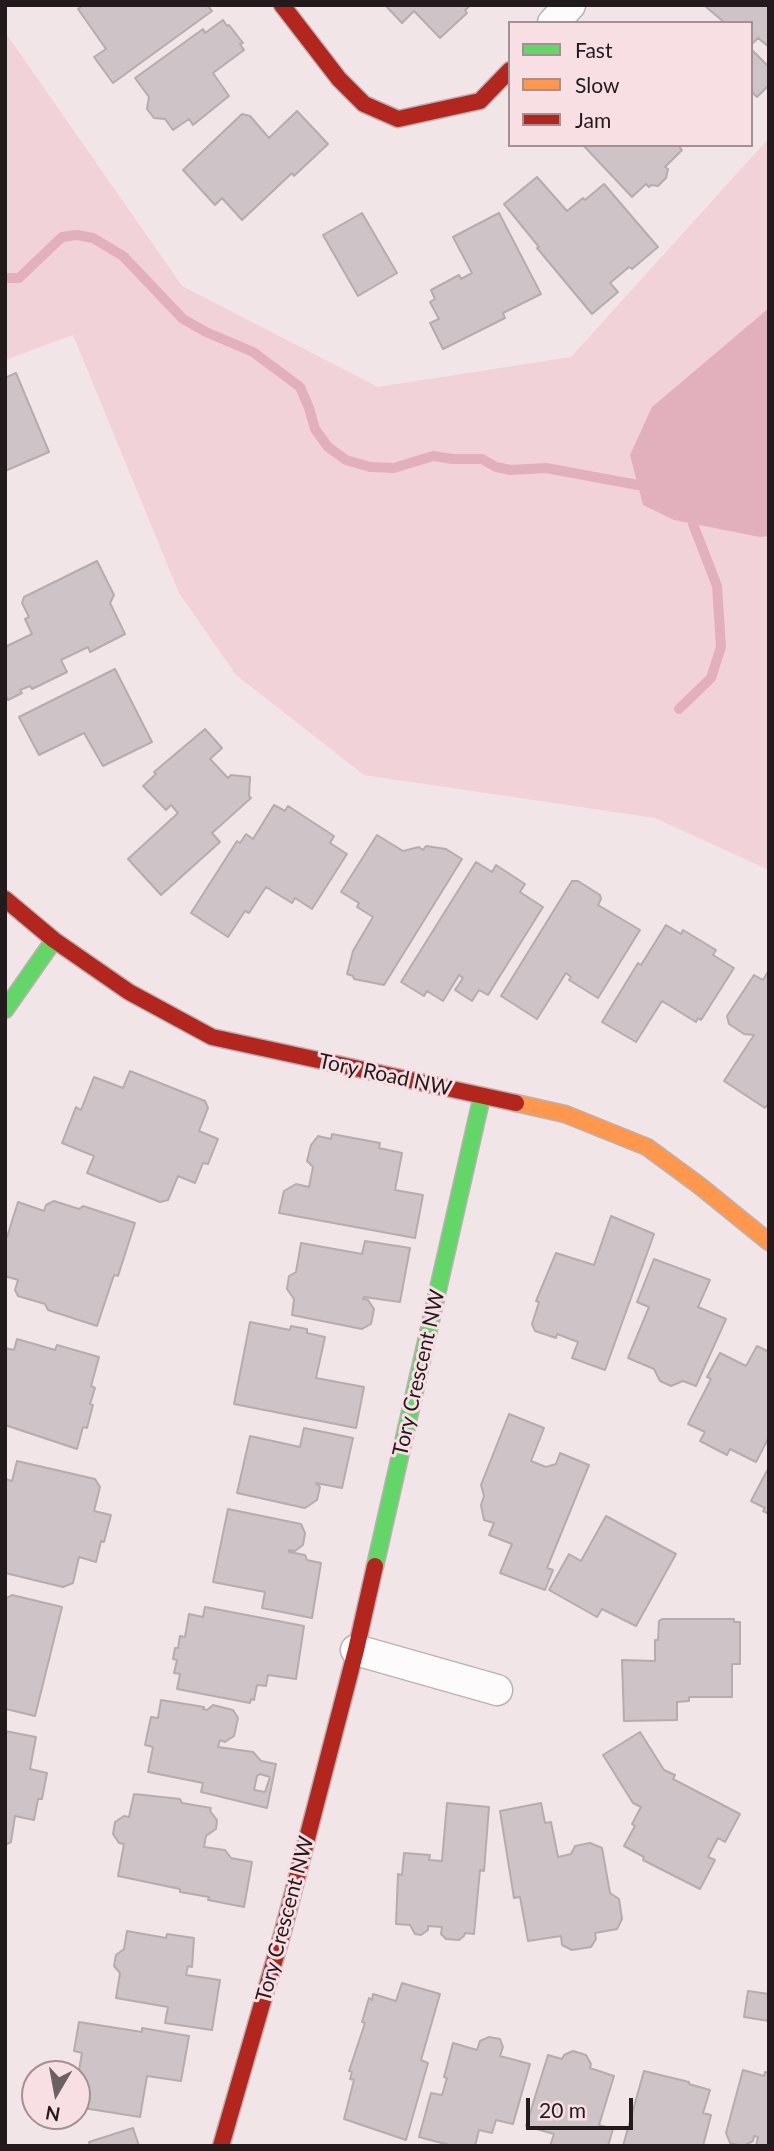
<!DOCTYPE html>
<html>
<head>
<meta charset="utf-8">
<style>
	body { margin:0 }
	#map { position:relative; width:774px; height:2151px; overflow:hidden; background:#f1e5e8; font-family:Lato,sans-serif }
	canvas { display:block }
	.frame { position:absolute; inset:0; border:7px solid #221a1c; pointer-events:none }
	.legend { position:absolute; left:508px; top:21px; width:245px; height:126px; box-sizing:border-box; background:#f7dfe4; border:2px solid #a29094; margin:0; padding:9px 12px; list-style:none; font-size:21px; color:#221a1c }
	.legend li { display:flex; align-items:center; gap:14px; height:35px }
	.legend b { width:35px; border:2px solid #a29094 }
	.north { position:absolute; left:21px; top:2060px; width:70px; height:70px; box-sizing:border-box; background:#f7dfe4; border:2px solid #a29094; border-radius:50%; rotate:190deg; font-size:19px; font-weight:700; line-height:28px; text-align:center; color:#221a1c }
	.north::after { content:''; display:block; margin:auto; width:24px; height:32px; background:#6a6163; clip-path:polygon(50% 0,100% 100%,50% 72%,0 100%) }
	.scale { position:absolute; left:526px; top:2098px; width:107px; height:32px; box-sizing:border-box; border:4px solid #221a1c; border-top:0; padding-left:9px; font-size:21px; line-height:24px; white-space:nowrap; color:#221a1c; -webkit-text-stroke:5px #f7dfe4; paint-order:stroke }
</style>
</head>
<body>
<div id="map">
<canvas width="774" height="2151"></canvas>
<div class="frame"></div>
<ul class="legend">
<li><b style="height:9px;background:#63d668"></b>Fast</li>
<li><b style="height:9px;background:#ff974d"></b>Slow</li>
<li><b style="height:9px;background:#b3261e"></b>Jam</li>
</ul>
<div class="north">N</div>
<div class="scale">20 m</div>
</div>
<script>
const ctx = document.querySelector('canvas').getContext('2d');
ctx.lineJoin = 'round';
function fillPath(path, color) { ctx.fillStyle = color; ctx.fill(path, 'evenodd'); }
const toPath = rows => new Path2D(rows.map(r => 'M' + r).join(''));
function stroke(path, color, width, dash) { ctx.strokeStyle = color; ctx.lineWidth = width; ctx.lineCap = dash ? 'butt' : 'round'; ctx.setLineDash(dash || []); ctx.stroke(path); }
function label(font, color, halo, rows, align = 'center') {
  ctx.font = font + ' Lato,sans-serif'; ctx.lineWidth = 6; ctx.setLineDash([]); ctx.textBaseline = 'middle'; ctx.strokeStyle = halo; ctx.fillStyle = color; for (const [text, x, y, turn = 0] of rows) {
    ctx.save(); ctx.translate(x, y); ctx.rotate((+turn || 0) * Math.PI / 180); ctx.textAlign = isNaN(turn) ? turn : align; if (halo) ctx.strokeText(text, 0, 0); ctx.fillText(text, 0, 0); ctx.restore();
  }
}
const green = toPath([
	[5,32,182,286,378,387,571,357,769,138,769,870,655,818,364,775,236,675,179,593,73,335,5,360]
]);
const water = toPath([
	[769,308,769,536,760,537,674,520,643,505,630,455,652,407]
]);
const stream = toPath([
	[5,278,19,278,62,237,77,235,93,238,123,256,183,319,206,332,253,352,300,387,309,408,315,429,328,447,346,460,370,467,394,468,433,456,453,459,482,459,496,467,511,470,546,468,638,485],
	[679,709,711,678,721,647,717,586,693,524]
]);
const building = toPath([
	[83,5,207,5,212,11,113,83,94,57,106,49,78,9,83,5],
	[385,5,471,5,465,10,467,13,440,38,414,11,402,23,385,5],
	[769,5,769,47,758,38,751,45,751,23,725,23,705,6,769,5],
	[223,20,227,26,229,25,243,43,240,44,244,50,213,73,229,96,193,125,189,119,173,130,165,119,154,118,147,109,149,97,135,78,203,29,205,33,223,20],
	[751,49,769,67,769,85,757,97,753,93,751,95,751,49],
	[297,111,328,144,294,176,292,173,242,220,222,198,215,205,183,170,242,114,250,116,269,138,297,111],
	[583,145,678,145,682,150,665,167,668,169,666,178,658,186,651,185,649,187,646,184,632,197,583,145],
	[537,177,567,211,583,198,585,200,604,184,658,247,632,269,629,267,610,283,618,292,592,314,537,248,539,247,504,204,537,177],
	[362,213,397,273,358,296,323,235,362,213],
	[499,213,541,294,503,313,505,318,443,349,430,323,439,319,430,302,435,299,431,290,459,275,461,279,472,273,453,237,499,213],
	[16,373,49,452,5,471,5,378,16,373],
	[97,561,114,595,110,603,125,634,90,652,88,647,61,660,67,672,32,689,30,686,20,690,22,693,8,700,5,694,5,647,32,634,25,619,29,617,22,603,24,597,97,561],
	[115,669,152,742,103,766,84,733,39,755,19,717,115,669],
	[205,729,222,748,210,759,228,778,231,775,250,777,249,796,251,798,212,833,220,842,161,895,128,859,178,813,171,805,166,810,143,786,156,774,154,772,205,729],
	[274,805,285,811,288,806,334,836,330,843,347,854,312,909,295,898,292,903,266,887,249,913,245,911,228,937,191,913,237,841,240,843,246,834,253,839,274,805],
	[377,835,403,851,419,847,423,850,426,846,446,849,462,859,384,985,354,979,353,976,347,974,353,951,373,917,357,907,359,903,341,892,377,835],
	[476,862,492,872,496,865,525,884,520,892,543,907,488,995,479,990,472,1001,455,990,463,978,459,975,443,1001,427,991,424,996,401,982,476,862],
	[572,881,578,881,600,895,601,899,598,905,640,930,598,998,569,980,571,977,566,973,537,1019,501,996,572,881],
	[666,925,681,934,683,930,716,950,713,955,734,968,701,1020,698,1018,696,1022,662,1001,636,1042,602,1022,638,963,641,965,666,925],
	[769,970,769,1103,765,1108,724,1081,754,1035,744,1034,729,1024,727,1016,754,975,763,980,769,970],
	[130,1071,205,1101,208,1108,199,1131,218,1139,208,1164,203,1163,195,1183,178,1176,168,1200,160,1202,87,1173,94,1156,62,1143,76,1107,81,1110,94,1077,123,1088,130,1071],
	[332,1134,380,1143,379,1148,402,1153,395,1190,423,1195,415,1238,279,1213,284,1191,296,1184,309,1187,313,1167,307,1161,311,1145,318,1136,331,1139,332,1134],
	[54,1201,79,1209,83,1206,135,1223,118,1276,114,1275,97,1326,48,1310,45,1304,18,1296,15,1290,18,1280,5,1276,5,1236,7,1237,18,1202,44,1211,46,1205,54,1201],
	[611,1216,654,1234,605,1370,572,1358,578,1342,557,1334,556,1338,535,1331,532,1324,539,1302,536,1301,556,1253,594,1265,611,1216],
	[365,1241,410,1248,400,1302,364,1297,363,1299,368,1300,374,1309,371,1324,362,1329,292,1315,294,1299,287,1289,289,1276,296,1272,301,1243,362,1254,365,1241],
	[654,1259,710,1280,698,1307,726,1319,696,1386,683,1381,671,1386,660,1381,654,1369,628,1358,649,1307,637,1302,654,1259],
	[250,1322,290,1330,291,1326,307,1329,307,1333,325,1337,316,1378,364,1387,356,1428,234,1404,250,1322],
	[17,1339,55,1350,57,1345,99,1357,91,1386,95,1388,90,1404,93,1405,87,1428,83,1427,77,1449,5,1425,5,1348,14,1350,17,1339],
	[757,1346,769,1352,769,1437,756,1462,730,1449,727,1455,700,1441,705,1432,688,1424,711,1379,707,1377,720,1353,746,1366,757,1346],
	[509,1414,544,1428,531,1461,546,1467,556,1464,560,1453,589,1465,547,1568,553,1570,545,1590,500,1573,512,1544,489,1535,494,1523,484,1520,481,1505,484,1496,481,1485,509,1414],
	[304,1428,353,1438,342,1488,316,1483,320,1487,317,1500,305,1508,237,1493,250,1436,300,1447,304,1428],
	[17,1461,95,1479,100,1487,94,1511,111,1515,104,1542,101,1541,96,1562,79,1557,73,1583,63,1587,5,1573,5,1479,12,1481,17,1461],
	[769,1467,769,1514,763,1511,765,1508,751,1501,769,1467],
	[228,1509,301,1524,305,1533,303,1545,295,1551,289,1550,289,1552,305,1555,307,1560,321,1563,312,1618,262,1608,265,1592,213,1582,228,1509],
	[606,1516,676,1554,636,1626,602,1609,597,1617,549,1590,569,1554,581,1561,606,1516],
	[12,1595,62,1607,35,1716,6,1709,5,1713,5,1599,12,1595],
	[205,1607,304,1626,296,1679,268,1675,266,1686,257,1685,254,1700,251,1699,250,1703,177,1689,180,1674,174,1673,177,1660,173,1659,175,1648,178,1648,180,1636,185,1637,189,1614,203,1617,205,1607],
	[662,1619,734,1619,734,1622,740,1622,740,1664,732,1664,732,1697,689,1697,689,1701,677,1702,677,1720,624,1721,622,1660,655,1661,655,1640,658,1640,659,1621,662,1619],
	[161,1700,204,1707,203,1709,207,1710,213,1705,233,1710,238,1718,234,1736,225,1742,220,1740,218,1747,253,1752,261,1761,276,1764,267,1808,201,1792,203,1783,148,1772,153,1747,145,1745,151,1717,158,1718,161,1700],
	[5,1731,36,1737,30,1769,47,1773,42,1799,38,1799,34,1820,15,1816,11,1842,5,1845,5,1731],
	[640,1732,664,1770,675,1775,673,1779,740,1814,725,1842,718,1838,708,1857,715,1860,700,1889,643,1860,644,1857,624,1846,635,1826,632,1824,641,1807,633,1803,603,1755,640,1732],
	[260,1774,270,1777,265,1792,254,1790,257,1776,260,1774],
	[134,1794,180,1799,182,1803,211,1808,210,1811,217,1820,216,1829,206,1836,204,1847,225,1850,231,1858,252,1862,244,1907,208,1900,209,1897,180,1892,180,1889,118,1876,124,1844,119,1843,113,1834,115,1822,124,1816,129,1817,134,1794],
	[447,1803,489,1807,484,1871,480,1870,474,1934,465,1933,464,1936,459,1940,446,1939,441,1934,442,1927,428,1926,428,1930,421,1935,415,1934,410,1925,396,1924,398,1874,402,1875,404,1853,430,1855,429,1860,442,1861,447,1803],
	[541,1803,545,1823,551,1822,558,1857,571,1854,575,1846,590,1843,602,1848,610,1893,619,1899,622,1919,617,1929,595,1933,596,1939,591,1947,572,1950,562,1945,561,1936,528,1941,520,1897,514,1898,500,1811,541,1803],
	[127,1931,166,1938,167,1934,194,1938,192,1967,188,1966,186,1975,220,1980,212,2030,165,2023,168,2007,116,1998,120,1973,114,1966,116,1955,124,1949,127,1931],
	[402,1983,440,1994,421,2060,428,2063,406,2140,344,2119,354,2080,350,2079,352,2072,349,2071,365,2023,362,2022,369,1998,372,2000,373,1994,396,2001,402,1983],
	[748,1991,769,1994,769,2021,744,2017,748,1991],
	[79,2022,142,2032,142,2028,189,2036,181,2081,147,2076,140,2117,77,2107,77,2081,82,2053,74,2051,79,2022],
	[489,2037,500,2039,503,2047,500,2056,530,2064,513,2124,496,2120,492,2133,479,2130,475,2146,453,2146,419,2137,431,2093,442,2095,447,2078,444,2077,453,2043,477,2050,480,2041,489,2037],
	[573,2051,586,2055,591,2064,590,2068,614,2076,599,2125,613,2129,608,2146,550,2146,554,2134,526,2126,548,2055,562,2059,564,2055,573,2051],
	[743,2070,764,2076,765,2072,769,2073,769,2146,756,2146,758,2137,754,2136,753,2141,743,2146,730,2143,726,2133,743,2070],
	[644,2071,689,2082,689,2084,710,2090,703,2113,711,2115,703,2146,623,2146,644,2071],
	[133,2128,139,2146,90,2146,89,2142,133,2128]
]);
const street = toPath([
	[553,23,570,5],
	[356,1650,497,1690]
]);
const fast = toPath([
	[5,1010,54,940],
	[375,1566,482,1096]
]);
const slow = toPath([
	[516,1103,565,1114,647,1147,700,1186,769,1242]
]);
const jam = toPath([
	[282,5,339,79,364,104,398,119,480,101,510,70],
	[5,899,54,940,129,992,212,1037,516,1103],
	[221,2146,283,1931,356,1650,375,1566]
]);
const streetNames = [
	["Tory Road NW",385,1075,12],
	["Tory Crescent NW",419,1373,-77],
	["Tory Crescent NW",285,1919,-75]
];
fillPath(green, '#f1d2d9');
fillPath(water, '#e2b0bd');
stroke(stream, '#e2b0bd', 10);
fillPath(building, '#cec4c7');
stroke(building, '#b6acaf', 2);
stroke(street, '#bbb1b3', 33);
stroke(fast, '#bbb1b3', 19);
stroke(slow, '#bbb1b3', 19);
stroke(jam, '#bbb1b3', 19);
stroke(street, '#fdfbfc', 30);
stroke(fast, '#63d668', 16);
stroke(slow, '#ff974d', 16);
stroke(jam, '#b3261e', 16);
label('21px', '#221a1c', '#f7dfe4', streetNames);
</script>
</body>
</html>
